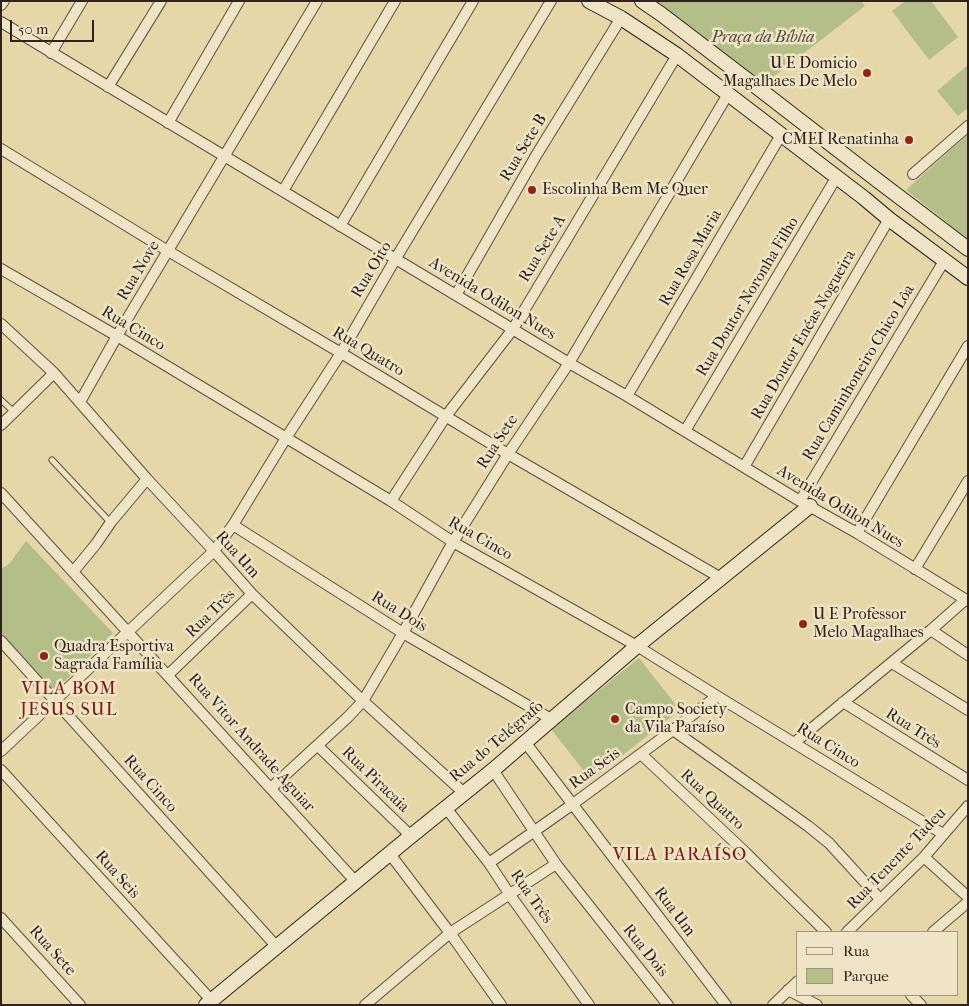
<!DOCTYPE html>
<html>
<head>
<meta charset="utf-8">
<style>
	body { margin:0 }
	#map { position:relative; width:969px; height:1006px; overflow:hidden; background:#e6d7a8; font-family:"IM FELL French Canon",serif }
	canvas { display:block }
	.frame { position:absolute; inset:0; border:2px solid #31221d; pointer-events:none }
	.legend { position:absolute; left:796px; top:931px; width:162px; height:65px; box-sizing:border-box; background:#efe5c6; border:1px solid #a39782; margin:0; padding:6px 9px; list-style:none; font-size:15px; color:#31221d }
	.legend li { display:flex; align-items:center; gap:10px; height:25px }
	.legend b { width:25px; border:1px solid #a39782 }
	.scale { position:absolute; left:10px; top:20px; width:84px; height:22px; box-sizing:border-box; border:2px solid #31221d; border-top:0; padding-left:6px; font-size:15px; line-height:18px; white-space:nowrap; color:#31221d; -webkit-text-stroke:4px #efe5c6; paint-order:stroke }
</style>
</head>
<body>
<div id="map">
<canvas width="969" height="1006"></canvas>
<div class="frame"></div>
<ul class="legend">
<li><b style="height:6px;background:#efe5c6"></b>Rua</li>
<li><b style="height:14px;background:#b3be89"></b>Parque</li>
</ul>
<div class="scale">50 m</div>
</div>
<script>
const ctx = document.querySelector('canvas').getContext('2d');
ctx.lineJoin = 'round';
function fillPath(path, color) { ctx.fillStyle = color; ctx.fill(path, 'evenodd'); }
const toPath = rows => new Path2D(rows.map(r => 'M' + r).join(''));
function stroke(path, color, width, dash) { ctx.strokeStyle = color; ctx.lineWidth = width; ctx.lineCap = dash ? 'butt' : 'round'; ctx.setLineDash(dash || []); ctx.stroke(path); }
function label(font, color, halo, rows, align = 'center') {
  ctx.font = font + ' "IM FELL French Canon",serif'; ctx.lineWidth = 5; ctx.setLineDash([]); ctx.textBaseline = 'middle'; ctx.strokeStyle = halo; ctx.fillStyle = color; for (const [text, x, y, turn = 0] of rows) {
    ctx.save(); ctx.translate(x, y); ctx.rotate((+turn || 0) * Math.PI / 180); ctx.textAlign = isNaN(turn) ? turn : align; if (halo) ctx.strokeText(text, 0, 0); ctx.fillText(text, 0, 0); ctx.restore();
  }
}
const green = toPath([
	[649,1,861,1,865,6,765,83],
	[905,1,931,1,958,37,929,60,892,11],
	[968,65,968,108,958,116,937,91],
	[968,134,968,239,906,190],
	[26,541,113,633,53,693,1,636,1,569,9,564],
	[639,658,680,710,591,780,551,729]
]);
const lane = toPath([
	[1,400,14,412],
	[52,460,110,522]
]);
const street = toPath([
	[1,5,4,1],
	[1,22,569,363,627,396,800,501,857,533,968,601],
	[51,53,82,1],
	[108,87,161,1],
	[168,123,239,1],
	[1,149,168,251,341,353,508,454,721,578],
	[913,174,968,126],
	[283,191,395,1],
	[340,226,473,1],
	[1,269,117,336,391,501,453,542,637,646,717,696,943,834],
	[456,295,537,154,621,18],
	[1,324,54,373,147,479,214,551,252,594,363,701,464,793],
	[627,396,781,135],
	[80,402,117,336,317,1],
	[1,425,54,373],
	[685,431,836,178],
	[744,467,889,219],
	[1,493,356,882],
	[391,501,446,416,513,329,677,55],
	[800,501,944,261],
	[233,525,403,633,551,719],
	[857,533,968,346],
	[915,569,968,481],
	[73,572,96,544,111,522,147,479],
	[931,630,968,655],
	[1,641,277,947],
	[892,663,968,710],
	[168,675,252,594],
	[843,702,968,780],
	[673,730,808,826,829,843,850,866,880,899],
	[525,742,726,1005],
	[794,743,931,630,965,600],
	[318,746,411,836],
	[1,751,214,551,233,525,286,438,341,353,396,258,551,1],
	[641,754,745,852,826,932],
	[1,770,212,1001],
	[493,770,556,864,668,1005],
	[271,788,348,717,363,701,403,633,453,542,508,454,569,363,728,94],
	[446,808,489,863,510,895,589,1005],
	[390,854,450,933,501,1005],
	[924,857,968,897],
	[489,863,573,804,673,730,717,696],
	[1,918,80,1005],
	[847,932,924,857,968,806],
	[933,932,968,902],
	[788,990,817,1005],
	[911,995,921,1005],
	[365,1005,450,933,556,864],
	[773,1005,798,981]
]);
const secondary = toPath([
	[589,1,621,18,677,55,864,198,889,219,968,278],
	[642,1,661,14,758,88,877,180,968,249],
	[206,1005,411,836,493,770,637,646,810,506]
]);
const markers = [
	[867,73,5,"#8f2418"],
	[909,140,5,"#8f2418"],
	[532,190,5,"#8f2418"],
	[803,624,5,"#8f2418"],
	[44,656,5,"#8f2418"],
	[615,719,5,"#8f2418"]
];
const parkNames = [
	["Praça da Bíblia",763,38]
];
const poiNames = [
	["U E Domicio",857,64,"right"],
	["Magalhaes De Melo",857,82,"right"],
	["CMEI Renatinha",899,140,"right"],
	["Escolinha Bem Me Quer",542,190],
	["U E Professor",813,615],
	["Melo Magalhaes",813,633],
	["Quadra Esportiva",54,647],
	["Sagrada Família",54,665],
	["Campo Society",625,710],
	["da Vila Paraíso",625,728]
];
const streetNames = [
	["Rua Sete B",524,148,-59],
	["Rua Sete A",543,249,-59],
	["Rua Rosa Maria",691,258,-60],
	["Rua Oito",372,270,-59],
	["Rua Nove",139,271,-59],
	["Rua Doutor Noronha Filho",748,297,-59],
	["Avenida Odilon Nues",492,299,31],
	["Rua Cinco",133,329,31],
	["Rua Doutor Enéas Nogueira",804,335,-60],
	["Rua Quatro",368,352,31],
	["Rua Caminhoneiro Chico Lôa",859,373,-59],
	["Rua Sete",498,442,-57],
	["Avenida Odilon Nues",840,507,31],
	["Rua Cinco",480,539,30],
	["Rua Um",237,555,48],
	["Rua Dois",399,612,32],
	["Rua Três",211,614,-44],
	["Rua Três",913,729,32],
	["Rua do Telégrafo",497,742,-40],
	["Rua Vitor Andrade Aguiar",251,743,48],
	["Rua Cinco",828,746,32],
	["Rua Seis",595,769,-36],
	["Rua Piracaia",375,780,44],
	["Rua Cinco",150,784,48],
	["Rua Quatro",712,800,43],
	["Rua Tenente Tadeu",897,859,-46],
	["Rua Seis",117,875,48],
	["Rua Três",531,897,55],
	["Rua Um",674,912,53],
	["Rua Sete",52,951,48],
	["Rua Dois",645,951,51]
];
const neighbourhoodNames = [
	["VILA BOM",69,690],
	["JESUS SUL",69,711],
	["VILA PARAÍSO",680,856]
];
fillPath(green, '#b3be89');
stroke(lane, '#5e4f40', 7);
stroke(street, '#5e4f40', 12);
stroke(secondary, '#31221d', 16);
stroke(lane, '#efe5c6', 5);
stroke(street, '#efe5c6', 10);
stroke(secondary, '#efe5c6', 14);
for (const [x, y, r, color] of markers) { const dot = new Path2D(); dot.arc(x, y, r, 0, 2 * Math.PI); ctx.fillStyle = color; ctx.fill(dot); stroke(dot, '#efe5c6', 2); }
label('italic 16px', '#524938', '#efe5c6', parkNames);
label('16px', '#31221d', '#efe5c6', poiNames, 'left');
label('16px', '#31221d', '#efe5c6', streetNames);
ctx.letterSpacing = '1px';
label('18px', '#7a1f14', '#efe5c6', neighbourhoodNames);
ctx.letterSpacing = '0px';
</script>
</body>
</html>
